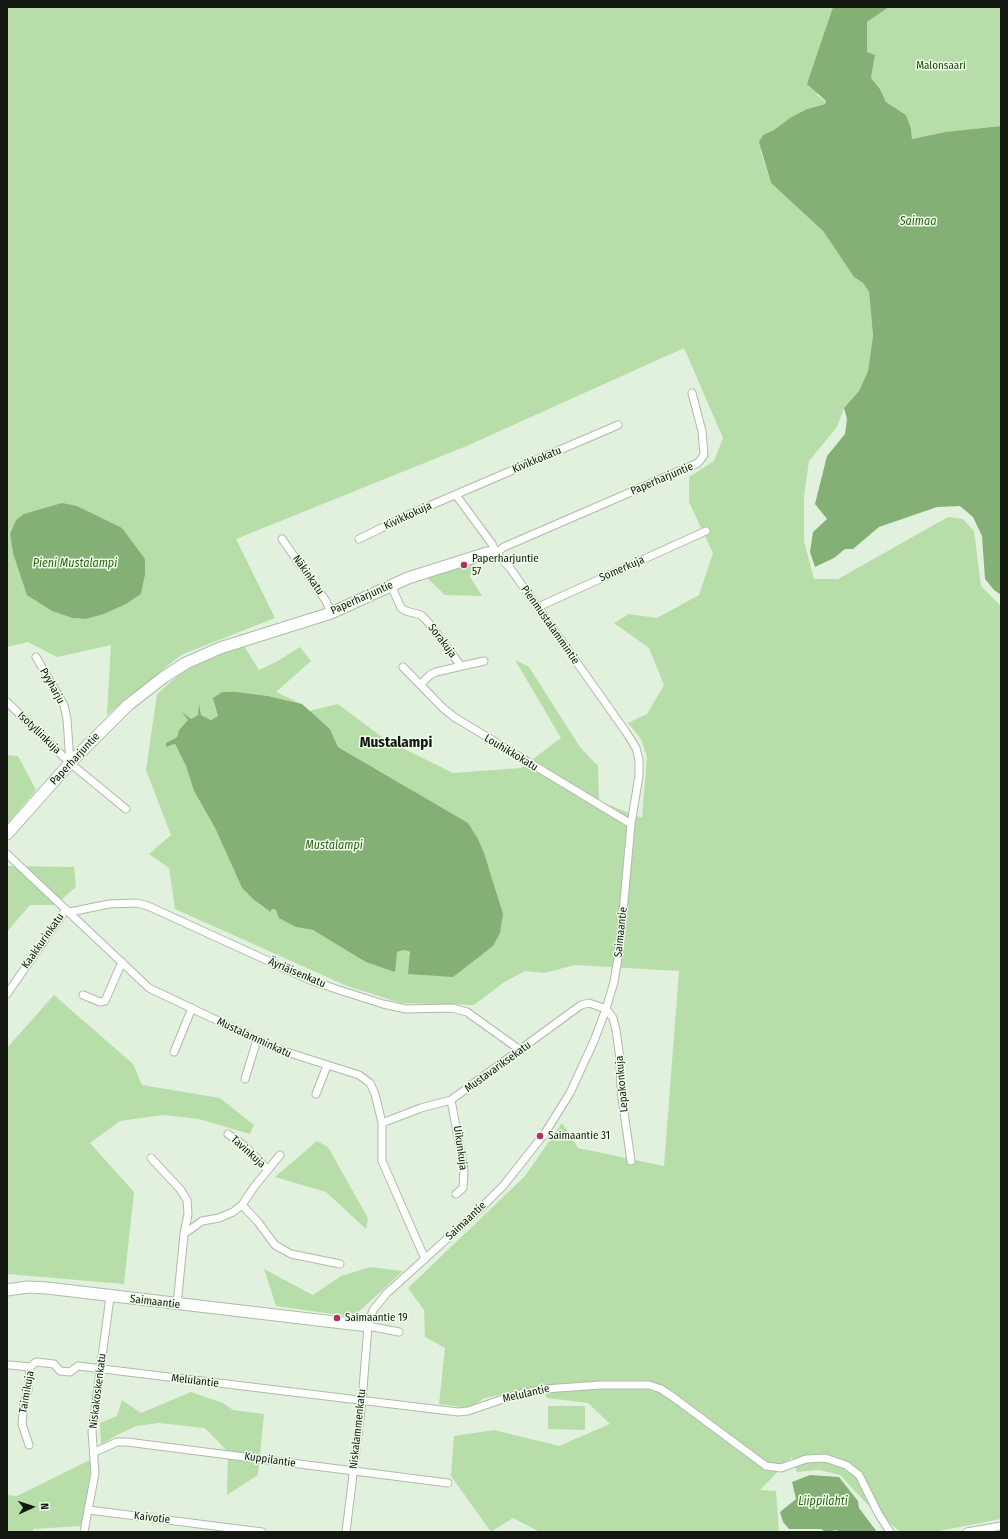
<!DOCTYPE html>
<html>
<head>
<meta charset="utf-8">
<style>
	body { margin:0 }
	#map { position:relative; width:1008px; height:1539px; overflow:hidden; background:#e2f1dd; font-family:"Fira Sans Condensed",sans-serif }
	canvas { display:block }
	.frame { position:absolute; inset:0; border:8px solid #121710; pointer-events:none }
	.north { position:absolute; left:12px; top:1487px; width:40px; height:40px; -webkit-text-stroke:3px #effeea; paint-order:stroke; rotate:87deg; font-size:11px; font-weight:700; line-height:16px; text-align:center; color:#121710 }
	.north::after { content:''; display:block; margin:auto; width:14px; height:18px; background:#121710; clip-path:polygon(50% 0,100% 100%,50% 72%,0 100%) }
</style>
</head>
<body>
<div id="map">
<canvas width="1008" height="1539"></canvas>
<div class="frame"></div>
<div class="north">N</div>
</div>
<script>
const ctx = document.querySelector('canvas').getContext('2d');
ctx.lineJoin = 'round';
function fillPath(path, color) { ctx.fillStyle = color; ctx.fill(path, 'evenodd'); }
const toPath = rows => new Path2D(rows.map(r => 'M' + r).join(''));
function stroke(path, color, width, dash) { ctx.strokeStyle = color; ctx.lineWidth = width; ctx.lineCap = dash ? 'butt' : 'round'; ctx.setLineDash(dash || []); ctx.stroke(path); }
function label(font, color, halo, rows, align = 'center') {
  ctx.font = font + ' "Fira Sans Condensed",sans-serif'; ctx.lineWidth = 3; ctx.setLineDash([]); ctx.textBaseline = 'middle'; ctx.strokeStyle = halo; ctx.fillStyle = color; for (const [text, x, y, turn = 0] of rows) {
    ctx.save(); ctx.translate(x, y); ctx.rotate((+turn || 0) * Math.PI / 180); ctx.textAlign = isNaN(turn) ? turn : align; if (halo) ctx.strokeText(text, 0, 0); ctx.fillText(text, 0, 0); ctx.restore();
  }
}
const green = toPath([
	[7,7,833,7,815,63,817,95,826,102,824,104,807,109,774,130,763,135,761,152,771,183,823,231,854,277,863,283,869,292,873,336,868,371,859,391,844,408,837,427,809,461,804,496,804,541,814,579,838,579,948,517,963,519,974,531,981,586,1001,606,1001,1519,934,1532,899,1531,865,1502,840,1475,819,1470,797,1472,792,1457,760,1490,776,1491,779,1532,540,1532,513,1518,491,1532,451,1476,454,1436,494,1430,559,1446,610,1424,588,1403,547,1398,542,1386,485,1398,469,1408,439,1404,445,1348,425,1337,424,1310,408,1288,525,1176,562,1123,578,1148,664,1166,679,971,575,965,544,973,525,971,503,983,474,1005,401,1003,347,986,175,909,169,868,149,854,171,835,146,770,157,694,188,667,215,654,243,644,259,670,276,662,300,647,311,661,276,692,302,704,268,696,237,692,222,692,218,716,211,720,201,715,199,707,199,715,191,719,184,714,188,720,179,730,177,737,166,743,167,747,175,744,186,766,194,791,215,828,242,888,253,899,269,912,271,909,276,910,296,927,313,930,337,943,397,952,404,950,453,977,412,790,338,747,330,729,309,711,338,704,386,740,453,773,521,768,561,738,515,660,529,667,580,747,598,766,599,801,642,818,647,757,641,739,628,723,647,714,664,685,649,648,614,623,629,614,657,618,699,595,713,553,689,502,689,477,714,461,723,438,684,348,469,445,236,539,275,618,181,655,107,715,111,645,57,657,28,642,7,647],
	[77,506,91,513,141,594,126,604,104,614,86,619,72,618,52,611,13,553,10,534,16,520],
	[889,7,1001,7,1001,126,945,132,912,139,911,128,906,115,886,102,880,89,871,78,875,55,867,52,867,22],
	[474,563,478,572,469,575,482,596,445,595,426,577],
	[7,755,18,756,36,790,7,824],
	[7,866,74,867,76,887,55,905,30,905,7,932],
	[54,995,133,1064,142,1085,220,1098,254,1125,250,1134,199,1119,163,1115,120,1121,90,1143,134,1192,124,1284,7,1274,7,1048],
	[317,1141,328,1147,368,1218,366,1229,326,1192,275,1177],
	[370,1267,403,1271,353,1317,276,1306,264,1269,313,1295,341,1276],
	[191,1392,223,1403,233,1410,264,1414,258,1475,227,1495,228,1452,205,1428,159,1423,136,1426,117,1435,101,1445,100,1423,117,1416,122,1400,141,1413],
	[548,1406,585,1406,585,1430,548,1429],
	[92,1459,89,1494,81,1526,33,1529,33,1532,7,1532,7,1495,17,1496]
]);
const water = toPath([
	[833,7,889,7,867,22,867,52,875,55,871,78,880,89,886,102,906,115,911,128,912,139,945,132,1001,126,1001,595,994,590,985,579,982,536,973,517,960,506,937,507,879,527,853,549,845,549,834,558,815,567,810,552,813,532,827,519,815,504,827,456,845,434,847,419,844,408,859,391,868,371,873,336,869,292,863,283,854,277,823,231,771,183,759,142,763,135,774,130,790,118,807,109,825,104,826,101,807,84],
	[62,503,77,506,122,528,145,559,145,574,141,594,126,604,104,614,86,619,72,618,52,611,27,595,13,553,10,534,16,520,24,514],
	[222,692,237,692,268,696,302,704,330,729,338,747,468,823,478,839,484,853,503,914,500,933,493,946,453,977,408,974,410,952,404,950,397,952,395,972,366,962,313,930,296,927,279,918,276,910,272,909,270,912,253,899,242,888,215,828,194,791,186,766,175,744,166,747,166,743,177,737,179,730,188,720,182,712,191,719,198,715,199,704,201,715,211,720,218,716,213,698],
	[810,1475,839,1477,858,1501,859,1508,877,1532,839,1532,837,1530,826,1532,821,1529,789,1529,783,1522,780,1512,796,1499,792,1482]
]);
const street = toPath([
	[282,539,326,601,331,613],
	[359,539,408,515,618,425],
	[496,553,504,547,698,463,704,455,702,431,692,393],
	[391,585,401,608,406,611,421,615,428,622,461,666],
	[538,607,706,531],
	[36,657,64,705,67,719,70,763],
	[403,667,443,708,454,717,631,824],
	[421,684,430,675,436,672,484,661],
	[7,702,70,763,126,809],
	[7,854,149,988,277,1049,359,1075,370,1083,375,1094,382,1123,382,1161,425,1259],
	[70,912,109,904,137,903,148,906,310,980,336,989,383,1004,406,1009,452,1008,467,1012,520,1050],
	[7,994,66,909],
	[83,995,100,1002,105,1001,122,962],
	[174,1052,192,1008],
	[245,1079,257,1040],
	[316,1094,327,1066],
	[451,1100,464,1170,463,1188,456,1194],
	[382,1123,421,1108,451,1100,581,1005,589,1003,606,1009,613,1018,616,1030,620,1059,621,1091,631,1161],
	[228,1134,245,1146,268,1170],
	[151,1158,180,1189,187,1200,188,1214,184,1234],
	[242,1205,258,1222,275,1245,291,1254,340,1264],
	[177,1305,184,1234,202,1221,219,1218,233,1212,242,1205,254,1187,280,1155],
	[368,1326,399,1332],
	[10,1365,30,1367],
	[29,1445,22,1424,24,1402,28,1391,30,1367,36,1362,54,1364,60,1371,70,1372,78,1366,458,1412,468,1411,512,1396,544,1389,601,1385,649,1385,661,1389,673,1397,766,1466,781,1468,806,1459,825,1458,846,1465,859,1475,878,1513,890,1532],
	[95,1452,117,1442,127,1442,448,1483],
	[89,1510,262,1532],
	[84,1532,95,1473,92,1432,110,1297],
	[346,1532,362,1401,368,1326,373,1310,387,1293,480,1209,503,1186,545,1133,570,1093,594,1041,606,1009,614,982,620,945,631,824,639,776,639,760,636,748,626,732,510,568,496,553,492,544,456,495],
	[967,1532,1001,1526]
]);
const secondary = toPath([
	[7,834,70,763,128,705,164,677,186,663,220,648,331,613,408,578,487,553,496,553],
	[7,1290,28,1287,47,1288,368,1326]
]);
const markers = [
	[464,565,4,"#b52c6a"],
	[540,1136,4,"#b52c6a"],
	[337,1318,4,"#b52c6a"]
];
const parkNames = [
	["Malonsaari",941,66]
];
const streetNames = [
	["Kivikkokatu",537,460,-23],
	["Paperharjuntie",662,479,-23],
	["Kivikkokuja",408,516,-25],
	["Somerkuja",622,569,-24],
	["Näkinkatu",308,575,55],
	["Paperharjuntie",362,598,-24],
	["Pienmustalammintie",550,625,55],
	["Sorakuja",442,641,53],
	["Pyyharju",52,686,61],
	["Isotyllinkuja",39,733,44],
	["Louhikkokatu",511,753,31],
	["Paperharjuntie",75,759,-47],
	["Saimaantie",621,932,-84],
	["Kaakkurinkatu",43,941,-55],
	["Äyriäisenkatu",297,973,23],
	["Mustalamminkatu",254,1038,25],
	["Mustavariksekatu",498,1067,-36],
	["Lepakonkuja",622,1084,-95],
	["Uikunkuja",460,1148,82],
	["Tavinkuja",248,1152,42],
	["Saimaantie",466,1221,-43],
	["Saimaantie",155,1302,7],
	["Melulantie",195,1381,7],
	["Niskakoskenkatu",98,1391,-83],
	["Taimikuja",27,1392,-80],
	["Melulantie",526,1394,-13],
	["Niskalammenkatu",358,1429,-84],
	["Kuppilantie",270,1460,8],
	["Kaivotie",152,1518,7]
];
const poiNames = [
	["Paperharjuntie",472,559],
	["57",472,572],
	["Saimaantie 31",548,1136],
	["Saimaantie 19",345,1318]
];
const waterNames = [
	["Saimaa",918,222],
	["Pieni Mustalampi",75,564],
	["Mustalampi",334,846],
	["Liippilahti",823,1502]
];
const districtNames = [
	["Mustalampi",396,743]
];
fillPath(green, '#b7dea9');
fillPath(water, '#84b075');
stroke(street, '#adbba9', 9);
stroke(secondary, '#adbba9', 13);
stroke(street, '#fff', 7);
stroke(secondary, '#fff', 11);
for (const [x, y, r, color] of markers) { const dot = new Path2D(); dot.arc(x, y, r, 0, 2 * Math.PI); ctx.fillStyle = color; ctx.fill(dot); stroke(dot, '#effeea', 1.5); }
label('11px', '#194304', '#effeea', parkNames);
label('11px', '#121710', '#effeea', streetNames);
label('11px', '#121710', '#effeea', poiNames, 'left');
label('italic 12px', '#2d6514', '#effeea', waterNames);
label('bold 15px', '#121710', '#effeea', districtNames);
</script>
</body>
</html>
